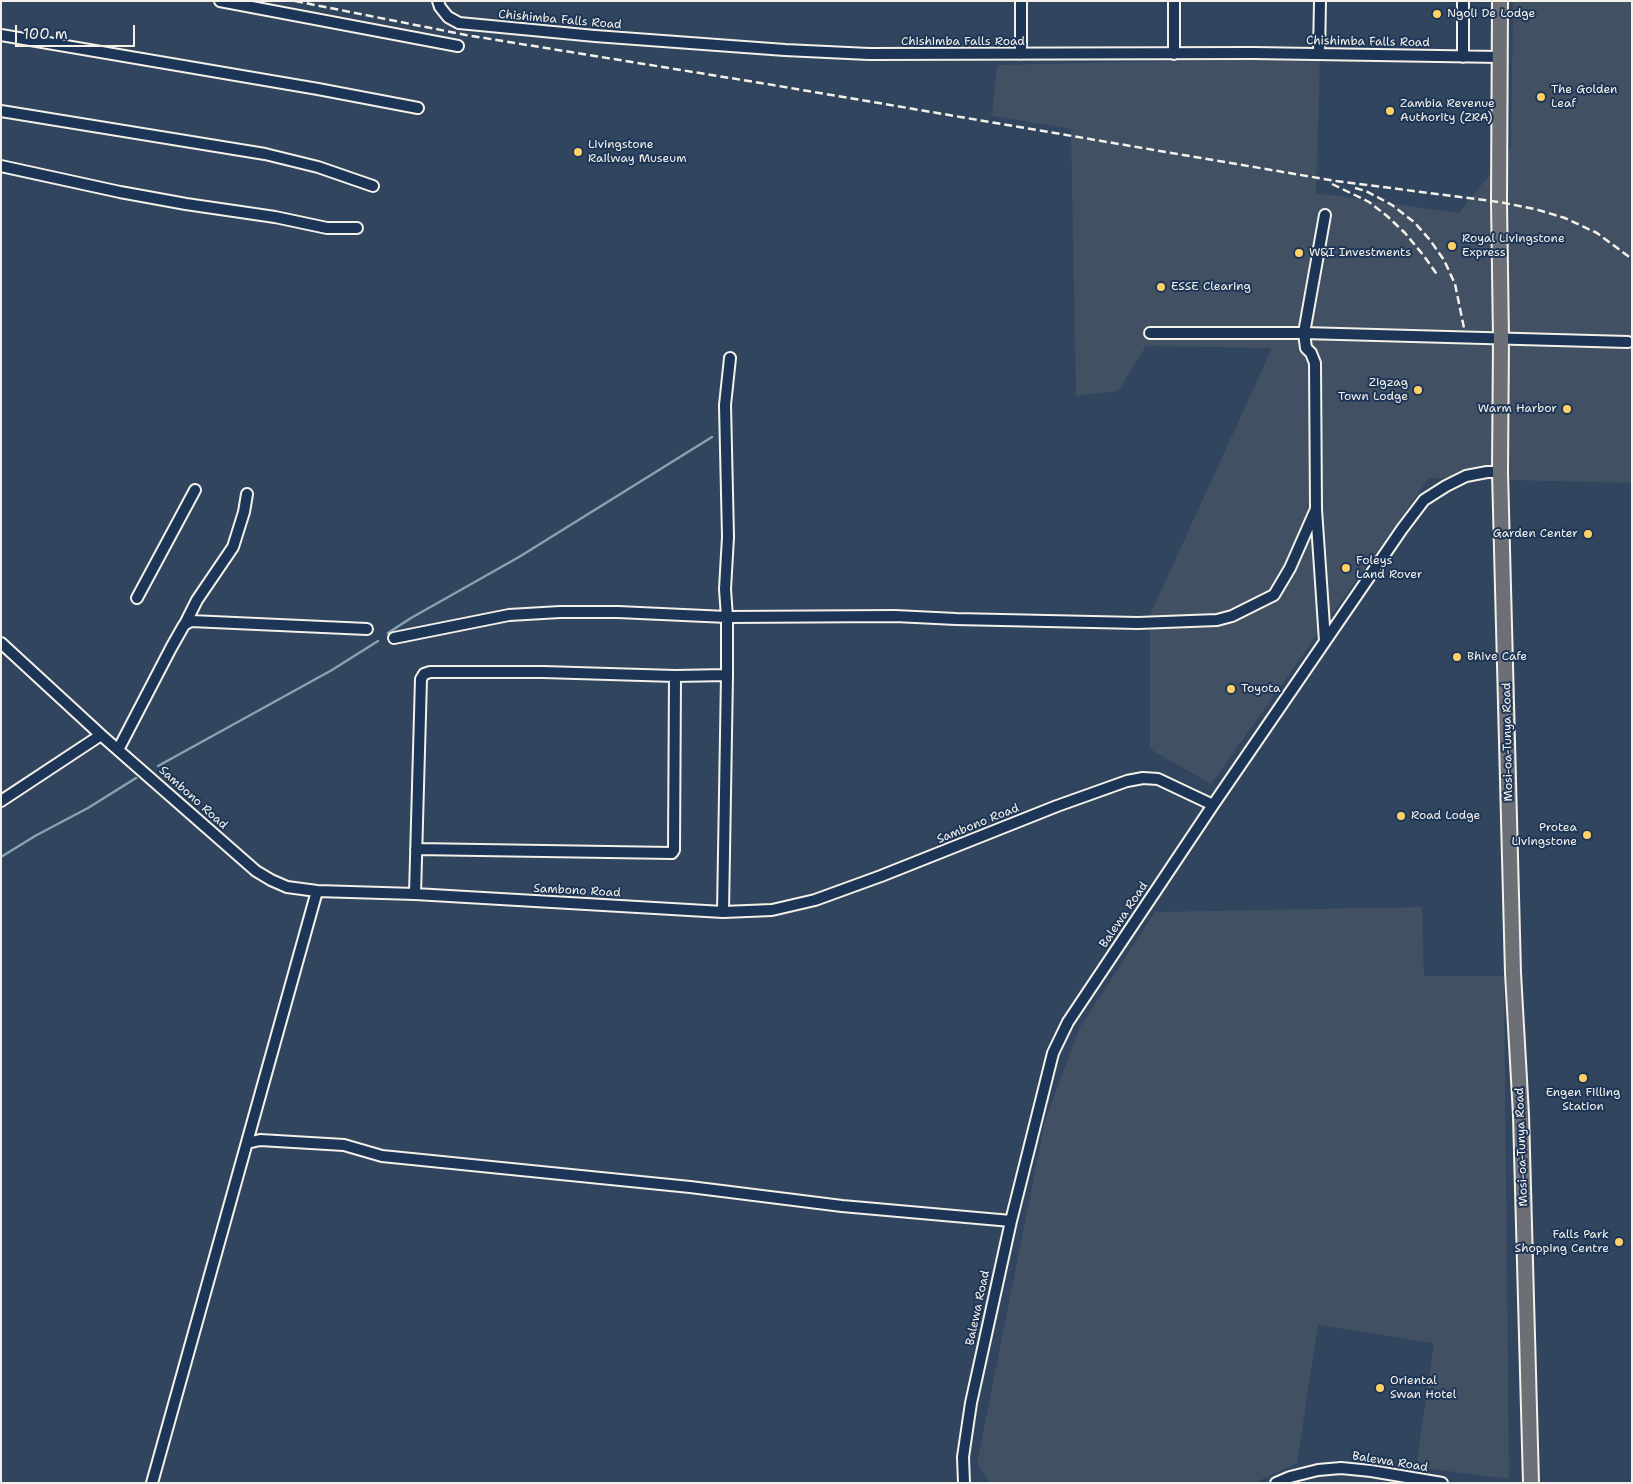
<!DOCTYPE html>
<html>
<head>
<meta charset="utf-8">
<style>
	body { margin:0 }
	#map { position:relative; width:1633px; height:1484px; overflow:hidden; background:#32455e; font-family:"Shantell Sans",sans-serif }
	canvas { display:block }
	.frame { position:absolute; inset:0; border:2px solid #f4f1e8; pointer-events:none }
	.scale { position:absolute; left:15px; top:25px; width:120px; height:22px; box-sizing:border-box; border:2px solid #f4f1e8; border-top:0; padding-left:6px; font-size:15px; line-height:18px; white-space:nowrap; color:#f4f1e8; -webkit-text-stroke:4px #1d3557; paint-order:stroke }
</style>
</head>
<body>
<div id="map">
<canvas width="1633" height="1484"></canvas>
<div class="frame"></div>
<div class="scale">100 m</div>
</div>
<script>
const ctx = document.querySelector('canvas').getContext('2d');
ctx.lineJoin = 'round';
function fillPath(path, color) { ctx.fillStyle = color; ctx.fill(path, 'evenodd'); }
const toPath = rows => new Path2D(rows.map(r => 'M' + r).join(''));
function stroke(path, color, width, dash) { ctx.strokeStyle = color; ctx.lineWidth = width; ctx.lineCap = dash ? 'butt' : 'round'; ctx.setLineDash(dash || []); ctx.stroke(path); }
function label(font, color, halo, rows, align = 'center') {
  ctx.font = font + ' "Shantell Sans",sans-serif'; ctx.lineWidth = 4; ctx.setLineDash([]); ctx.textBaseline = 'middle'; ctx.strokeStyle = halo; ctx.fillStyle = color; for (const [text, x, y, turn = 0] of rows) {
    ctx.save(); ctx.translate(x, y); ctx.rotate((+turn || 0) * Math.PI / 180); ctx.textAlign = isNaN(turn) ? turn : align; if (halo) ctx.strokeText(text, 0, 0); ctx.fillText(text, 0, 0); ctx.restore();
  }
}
const built = toPath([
	[1513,1,1632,1,1632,483,1429,478,1211,784,1150,749,1150,615,1272,348,1146,346,1118,391,1076,396,1071,129,992,116,997,65,1320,58,1316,193,1459,213,1511,148],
	[1422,907,1424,976,1504,976,1509,1479,1416,1467,1434,1343,1318,1325,1297,1463,1254,1483,990,1483,977,1464,1045,1121,1080,1027,1155,912]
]);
const stream = toPath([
	[388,633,411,618,519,557,712,437],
	[158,766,332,670,378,641],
	[1,857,35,836,88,808,136,778]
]);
const minor = toPath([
	[220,1,458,46],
	[438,1,440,7,448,17,459,23,595,36,785,50,869,54,1253,53,1500,57],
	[1174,1,1174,54],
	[1463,1,1463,57],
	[1,35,318,89,418,108],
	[1021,54,1021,1],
	[1319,54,1320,1],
	[1,111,265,154,318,167,373,186],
	[1,166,120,192,186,204,275,217,327,228,357,228],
	[1325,215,1304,333,1306,348,1311,353,1315,363,1316,509,1325,641],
	[1150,333,1304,333,1628,342],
	[137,598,195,490],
	[185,624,197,600,233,547,244,512,247,494],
	[394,638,509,615,560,612,618,612,727,617,895,616,956,619,1138,623,1217,620,1232,616,1274,595,1290,568,1316,509],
	[1,643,101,735,256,871,271,880,287,887,317,891,415,894,723,912,772,910,815,900,881,876,1057,806,1127,781,1143,778,1158,779,1213,805],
	[118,750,171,648,184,625,191,621,367,629],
	[1,801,101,735],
	[416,849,672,853,674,850,675,676],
	[415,894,421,679,424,674,430,672,543,672,675,676,727,675],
	[723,912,727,675,727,617,725,589,728,537,725,405,730,358],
	[247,1143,260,1140,344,1145,382,1156,690,1187,842,1206,1011,1221],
	[152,1483,317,891],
	[964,1483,963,1457,971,1403,1011,1221,1053,1053,1068,1022,1213,805,1402,529,1424,500,1446,486,1466,476,1487,472,1500,472],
	[1276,1483,1290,1477,1318,1470,1341,1468,1371,1471,1442,1483]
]);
const highway = toPath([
	[1500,1,1499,202,1501,338,1500,472,1513,973,1521,1115,1531,1483]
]);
const rail = toPath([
	[295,1,466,35,773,85,1336,181,1499,202,1535,209,1565,218,1597,233,1632,259],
	[1332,184,1369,202,1387,216,1405,233,1424,256,1438,276],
	[1355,188,1366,191,1392,205,1414,222,1430,240,1444,260,1455,284,1464,328]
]);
const markers = [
	[1437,14,5,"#ffd166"],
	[1541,97,5,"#ffd166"],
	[1390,111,5,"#ffd166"],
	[578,152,5,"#ffd166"],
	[1452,246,5,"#ffd166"],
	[1299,253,5,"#ffd166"],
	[1161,287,5,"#ffd166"],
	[1418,390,5,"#ffd166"],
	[1567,409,5,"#ffd166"],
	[1588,534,5,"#ffd166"],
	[1346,568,5,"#ffd166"],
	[1457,657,5,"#ffd166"],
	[1231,689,5,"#ffd166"],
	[1401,816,5,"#ffd166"],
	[1587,835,5,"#ffd166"],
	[1583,1078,5,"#ffd166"],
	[1619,1242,5,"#ffd166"],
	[1380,1388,5,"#ffd166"]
];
const poiNames = [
	["Ngoli De Lodge",1447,14],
	["The Golden",1551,90],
	["Leaf",1551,104],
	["Zambia Revenue",1400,104],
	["Authority (ZRA)",1400,118],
	["Livingstone",588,145],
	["Railway Museum",588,159],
	["Royal Livingstone",1462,239],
	["Express",1462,253],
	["W&I Investments",1309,253],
	["ESSE Clearing",1171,287],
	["Zigzag",1408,383,"right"],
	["Town Lodge",1408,397,"right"],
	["Warm Harbor",1557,409,"right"],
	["Garden Center",1578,534,"right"],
	["Foleys",1356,561],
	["Land Rover",1356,575],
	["Bhive Cafe",1467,657],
	["Toyota",1241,689],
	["Road Lodge",1411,816],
	["Protea",1577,828,"right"],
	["Livingstone",1577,842,"right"],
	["Engen Filling",1583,1093,"center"],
	["Station",1583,1107,"center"],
	["Falls Park",1609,1235,"right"],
	["Shopping Centre",1609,1249,"right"],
	["Oriental",1390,1381],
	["Swan Hotel",1390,1395]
];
const streetNames = [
	["Chishimba Falls Road",560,20,5],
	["Chishimba Falls Road",963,42],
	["Chishimba Falls Road",1368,42,1],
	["Mosi-oa-Tunya Road",1508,742,-91],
	["Sambono Road",193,798,42],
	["Sambono Road",978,824,-22],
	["Sambono Road",577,891,3],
	["Balewa Road",1124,915,-56],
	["Mosi-oa-Tunya Road",1522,1147,-92],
	["Balewa Road",978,1308,-78],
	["Balewa Road",1390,1462,9]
];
fillPath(built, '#415063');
stroke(stream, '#89a2af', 2.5);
stroke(minor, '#f4f1e8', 14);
stroke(highway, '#f4f1e8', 18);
stroke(minor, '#1d3557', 10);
stroke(highway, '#6c6f75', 14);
stroke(rail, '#f4f1e8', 2.5, [8, 4]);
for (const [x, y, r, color] of markers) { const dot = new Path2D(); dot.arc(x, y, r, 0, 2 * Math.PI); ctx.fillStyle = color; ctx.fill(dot); stroke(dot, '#1d3557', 2); }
label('12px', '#f4f1e8', '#1d3557', poiNames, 'left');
label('12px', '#f4f1e8', '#1d3557', streetNames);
</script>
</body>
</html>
